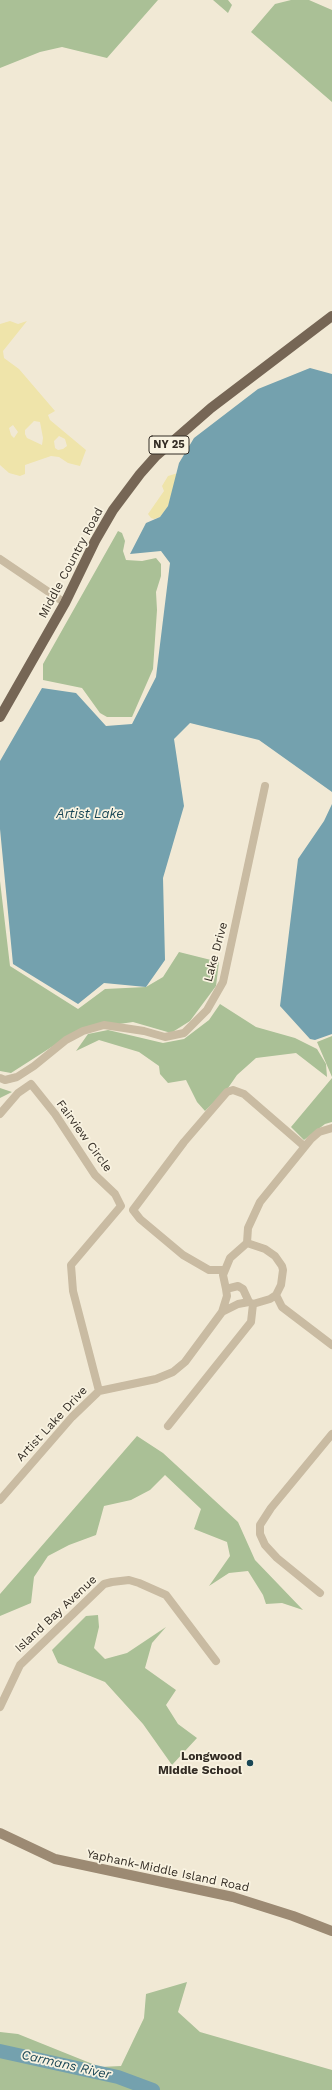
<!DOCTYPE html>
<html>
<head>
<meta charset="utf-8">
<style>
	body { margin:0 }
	canvas { display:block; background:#f1e9d5 }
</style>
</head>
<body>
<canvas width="332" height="2090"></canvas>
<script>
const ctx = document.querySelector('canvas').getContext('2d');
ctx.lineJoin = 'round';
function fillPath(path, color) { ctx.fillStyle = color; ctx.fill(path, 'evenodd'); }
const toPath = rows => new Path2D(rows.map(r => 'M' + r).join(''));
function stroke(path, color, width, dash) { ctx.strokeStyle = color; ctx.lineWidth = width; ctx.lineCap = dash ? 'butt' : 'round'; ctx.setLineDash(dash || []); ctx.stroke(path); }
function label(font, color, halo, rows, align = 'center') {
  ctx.font = font + ' "Work Sans",sans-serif'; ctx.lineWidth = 3.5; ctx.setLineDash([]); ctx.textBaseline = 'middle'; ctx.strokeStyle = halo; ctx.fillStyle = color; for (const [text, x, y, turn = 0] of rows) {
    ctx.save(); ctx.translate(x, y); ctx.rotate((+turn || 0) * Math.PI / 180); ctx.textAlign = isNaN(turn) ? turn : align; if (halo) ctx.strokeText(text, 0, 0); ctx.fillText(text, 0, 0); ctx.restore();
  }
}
const green = toPath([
	[0,0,158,0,107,58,62,47,40,52,0,68],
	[213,0,228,0,232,5,228,13],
	[291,0,309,0,332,10,332,102,251,32,275,4],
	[118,531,122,533,125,541,123,551,126,560,142,561,156,558,161,564,161,576,156,592,157,610,153,669,132,717,107,717,100,713,82,688,43,680,43,664],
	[0,881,10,966,78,1009,105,989,146,987,163,977,179,952,219,962,216,986,190,1021,171,1033,133,1022,78,1030,11,1073,0,1071],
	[220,1004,256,1027,295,1038,317,1049,326,1064,327,1077,296,1053,256,1058,237,1075,228,1088,205,1111,197,1102,186,1080,168,1083,160,1074,159,1066,139,1052,99,1040,76,1051,88,1034,108,1030,163,1043,184,1039,209,1020],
	[332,1036,332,1077,317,1042],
	[332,1078,332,1122,325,1124,304,1140,291,1127],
	[0,1088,12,1092,0,1098],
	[137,1436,163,1453,238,1522,255,1560,303,1610,282,1603,266,1604,263,1595,248,1571,229,1573,209,1586,230,1556,227,1542,194,1529,201,1509,165,1475,150,1490,131,1500,104,1506,96,1535,69,1545,48,1556,34,1577,31,1603,0,1616,0,1594],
	[98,1615,99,1627,94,1648,105,1659,127,1653,166,1627,152,1643,145,1668,176,1690,166,1705,178,1724,197,1738,172,1765,143,1724,105,1682,58,1663,52,1650,86,1616],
	[187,1982,178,2012,200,2032,332,2070,332,2090,0,2090,0,2032,18,2034,100,2067,121,2066,144,2018,146,1994]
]);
const sand = toPath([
	[10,321,18,324,27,321,3,351,4,358,19,369,55,411,48,415,50,420,86,450,80,466,68,463,59,457,51,456,25,465,25,474,20,476,9,473,0,465,0,324],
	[34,421,40,422,43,438,42,445,27,438,25,434,25,430],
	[13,425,18,432,14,438,11,435,9,428],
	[59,436,65,439,67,446,63,449,58,450,55,448,54,441],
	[178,473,168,506,160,517,154,519,151,518,148,514,164,491,162,486,168,476]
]);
const water = toPath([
	[310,368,332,374,332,792,259,740,190,723,174,739,184,806,163,878,165,960,146,987,104,983,78,1004,13,964,0,829,0,761,42,688,76,693,106,726,132,724,156,677,170,563,161,551,130,554,146,523,160,517,168,506,179,463,194,438,258,389],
	[332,804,332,1034,315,1040,310,1039,280,1006,298,859,324,821]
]);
const river = toPath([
	[0,2051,118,2077,153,2090]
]);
const minor = toPath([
	[0,559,65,603],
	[0,1078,5,1080,17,1077,34,1066,66,1040,83,1031,104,1025,144,1031,165,1037,184,1033,207,1010,223,982,265,786],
	[0,1114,18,1093,31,1084,55,1114,95,1175,115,1194,121,1206,71,1265,73,1291,99,1391],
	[247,1243,265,1249,275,1256,282,1266,283,1270,281,1285,276,1295,270,1299,253,1304,249,1302,243,1289,238,1286,226,1289,223,1275,230,1258,247,1243],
	[247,1243,248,1228,260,1202,311,1139,319,1132,332,1128],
	[224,1270,209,1270,183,1255,140,1219,133,1210,184,1142,227,1092,233,1090,244,1094,304,1146],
	[226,1289,227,1296,222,1312,238,1304,249,1302],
	[276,1295,282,1307,332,1345],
	[168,1426,251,1322,253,1304],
	[0,1500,72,1417,99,1391,156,1379,173,1372,185,1362,222,1312],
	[320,1593,277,1558,265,1545,260,1534,260,1525,271,1508,332,1434],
	[0,1707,20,1665,104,1584,112,1582,129,1580,139,1583,166,1595,216,1661]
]);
const secondary = toPath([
	[0,1833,55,1859,233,1897,293,1916,332,1931]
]);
const primary = toPath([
	[0,717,65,603,95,541,113,510,140,474,156,456,211,408,332,316]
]);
const markers = [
	[250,1763,4,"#194655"]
];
const shields = [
	[169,445,40]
];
const shieldNames = [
	["NY 25",169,445]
];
const streetNames = [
	["Middle Country Road",71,563,-62],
	["Lake Drive",216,952,-75],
	["Fairview Circle",84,1136,54],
	["Artist Lake Drive",52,1424,-47],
	["Island Bay Avenue",56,1614,-43],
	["Yaphank-Middle Island Road",168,1871,12]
];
const poiNames = [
	["Longwood",242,1756],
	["Middle School",242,1770]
];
const waterNames = [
	["Artist Lake",90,814],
	["Carmans River",66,2065,13]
];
fillPath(green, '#aac096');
fillPath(sand, '#efe4aa');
fillPath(water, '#74a1ae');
stroke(river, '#74a1ae', 14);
stroke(minor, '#c9bba2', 8);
stroke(secondary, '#9c8a73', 10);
stroke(primary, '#766655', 10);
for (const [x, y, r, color] of markers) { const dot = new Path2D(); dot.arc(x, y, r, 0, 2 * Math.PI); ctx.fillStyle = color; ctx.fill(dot); stroke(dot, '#f9f3e1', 1.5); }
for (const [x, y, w] of shields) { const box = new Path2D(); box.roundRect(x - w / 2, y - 9, w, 18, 3); ctx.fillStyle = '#f9f3e1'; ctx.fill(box); stroke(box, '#332c24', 1); }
label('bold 11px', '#332c24', null, shieldNames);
label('12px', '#332c24', '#f9f3e1', streetNames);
label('bold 12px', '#332c24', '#f9f3e1', poiNames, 'right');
label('italic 13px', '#194655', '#f9f3e1', waterNames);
</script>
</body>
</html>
